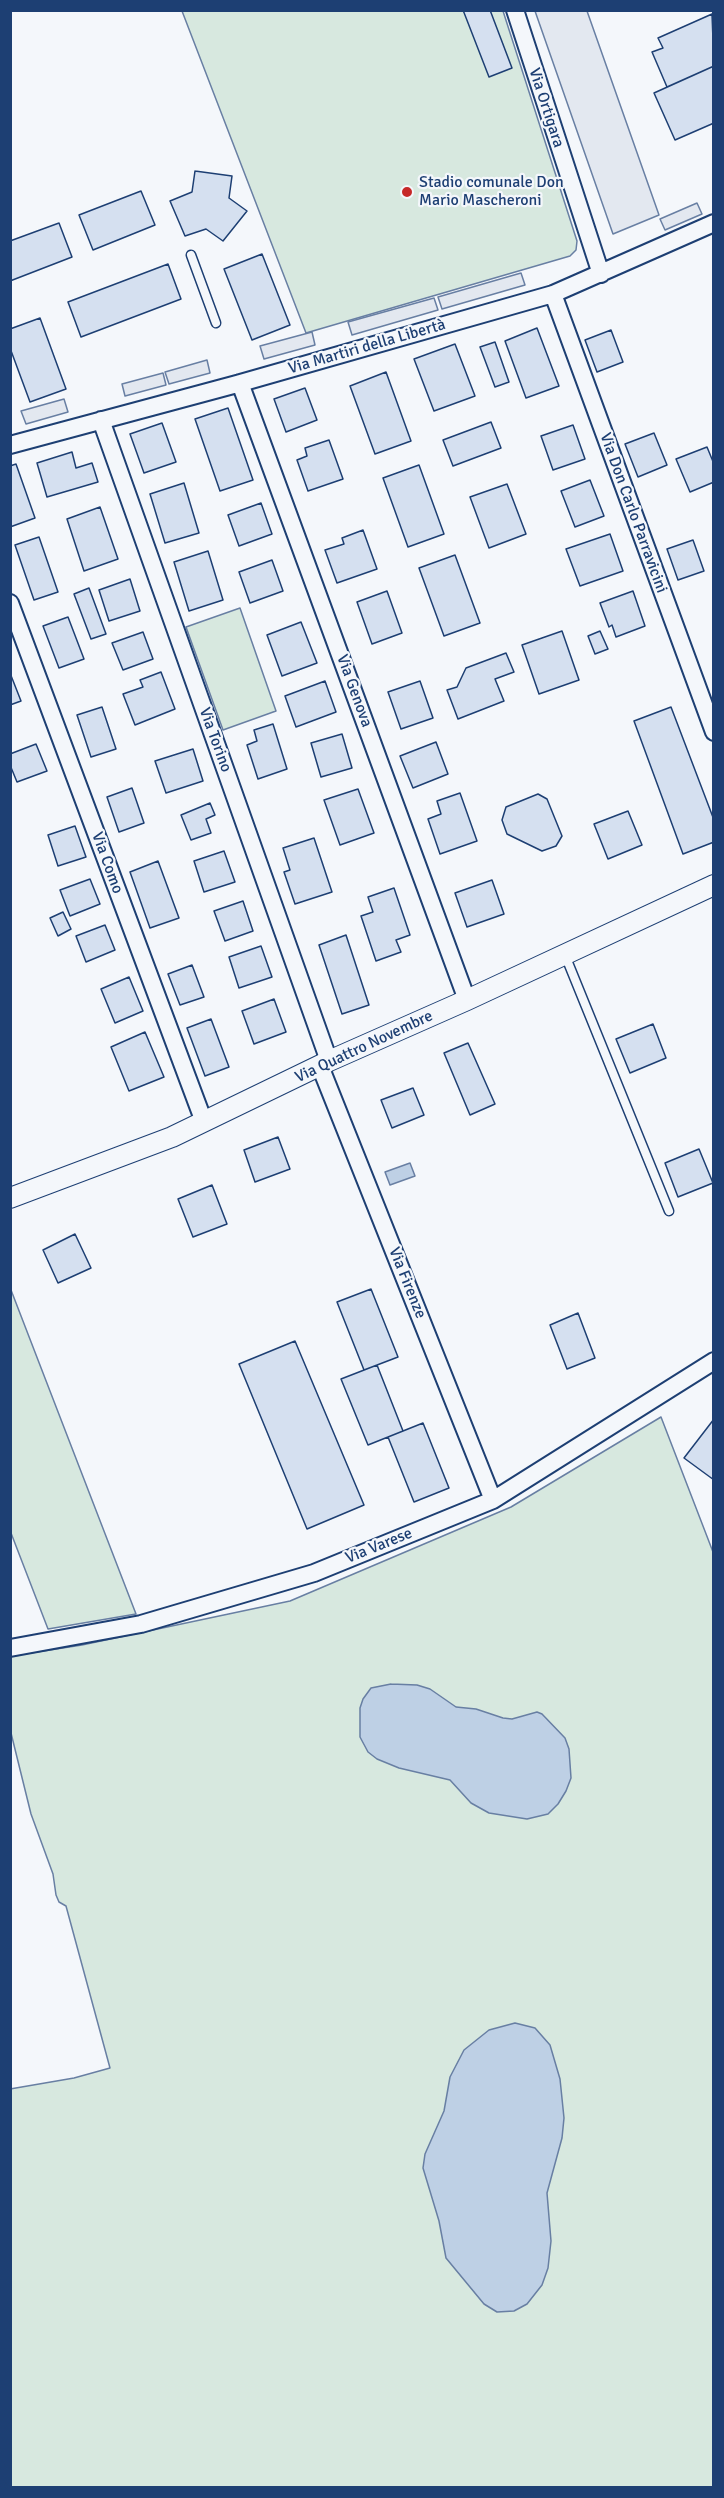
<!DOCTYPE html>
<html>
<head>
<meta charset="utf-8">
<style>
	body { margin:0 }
	#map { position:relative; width:724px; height:2498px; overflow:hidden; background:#f4f7fb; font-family:Signika,sans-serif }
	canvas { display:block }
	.frame { position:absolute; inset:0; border:12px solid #1d3f73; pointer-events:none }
</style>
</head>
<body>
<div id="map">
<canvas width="724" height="2498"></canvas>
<div class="frame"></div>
</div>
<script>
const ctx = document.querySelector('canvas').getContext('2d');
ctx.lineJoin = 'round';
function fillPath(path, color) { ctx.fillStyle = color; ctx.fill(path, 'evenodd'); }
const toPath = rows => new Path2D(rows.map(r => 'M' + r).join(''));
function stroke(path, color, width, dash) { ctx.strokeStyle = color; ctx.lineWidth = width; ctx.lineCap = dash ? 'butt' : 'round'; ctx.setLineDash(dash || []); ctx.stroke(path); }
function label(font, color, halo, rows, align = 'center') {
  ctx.font = font + ' Signika,sans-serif'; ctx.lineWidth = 4.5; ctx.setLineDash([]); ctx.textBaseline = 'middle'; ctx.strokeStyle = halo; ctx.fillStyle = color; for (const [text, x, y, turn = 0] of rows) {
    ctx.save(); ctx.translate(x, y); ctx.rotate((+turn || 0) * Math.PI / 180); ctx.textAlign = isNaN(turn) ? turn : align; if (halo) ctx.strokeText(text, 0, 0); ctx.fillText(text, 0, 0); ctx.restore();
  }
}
const green = toPath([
	[182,11,503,11,577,241,576,250,570,256,306,333,182,11],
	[240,608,276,711,223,730,186,627,240,608],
	[10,1290,11,1290,136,1614,48,1629,11,1533,10,1290],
	[661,1417,713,1552,713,2487,11,2487,10,2089,74,2078,110,2068,66,1906,59,1902,56,1895,53,1874,31,1814,11,1733,11,1656,82,1645,290,1601,511,1507,661,1417]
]);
const parking = toPath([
	[535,11,587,11,659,215,613,234,535,11],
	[697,203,702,214,665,230,660,219,697,203],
	[521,273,525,285,442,309,438,297,521,273],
	[434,298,438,310,352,335,348,322,434,298],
	[312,332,315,345,264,359,260,346,312,332],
	[207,360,210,373,169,384,165,372,207,360],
	[163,373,166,385,125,396,122,384,163,373],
	[64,399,68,412,26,424,21,411,64,399]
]);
const water = toPath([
	[410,1163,415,1176,390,1185,385,1172,410,1163],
	[391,1684,417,1685,430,1689,456,1707,476,1709,503,1718,512,1719,537,1712,542,1714,565,1738,569,1749,571,1778,566,1791,558,1804,548,1814,527,1819,489,1813,471,1803,450,1780,399,1768,377,1759,368,1752,360,1737,360,1708,363,1699,371,1688,391,1684],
	[515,2023,535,2028,550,2045,560,2079,564,2118,562,2138,547,2193,551,2241,548,2268,542,2285,527,2304,514,2311,497,2312,484,2304,446,2258,439,2221,423,2168,425,2154,444,2111,450,2077,464,2050,489,2030,515,2023]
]);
const building = toPath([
	[463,10,490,10,512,68,489,77,463,10],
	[712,14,714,66,667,87,652,52,663,48,658,38,712,14],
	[714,66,714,123,675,140,654,93,714,66],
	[195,171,232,176,229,198,247,211,223,241,206,229,185,236,170,201,192,192,195,171],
	[141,191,155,225,93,250,79,215,141,191],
	[59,223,72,257,10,281,10,241,59,223],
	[262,254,290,325,252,340,224,269,262,254],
	[168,264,181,299,81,337,68,302,168,264],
	[40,318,66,389,30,402,10,348,10,329,40,318],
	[537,328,559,386,526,398,505,341,537,328],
	[611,330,623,362,597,372,585,340,611,330],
	[495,342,509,382,495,387,480,347,495,342],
	[455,344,475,396,434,411,414,359,455,344],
	[386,372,411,441,375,454,350,386,386,372],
	[305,388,317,420,286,432,274,399,305,388],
	[228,408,253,480,220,491,195,419,228,408],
	[491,422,501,448,453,466,443,440,491,422],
	[162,423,176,462,144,473,130,434,162,423],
	[573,425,585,459,553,470,541,436,573,425],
	[654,433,667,465,638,477,625,444,654,433],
	[329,440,343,479,308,491,297,460,307,456,305,448,329,440],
	[707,447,714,464,714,482,690,492,676,459,707,447],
	[72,452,76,468,92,463,98,482,47,497,37,463,72,452],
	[16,464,35,518,10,527,10,466,16,464],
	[419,465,444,534,408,547,383,478,419,465],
	[590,480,604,516,575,527,561,491,590,480],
	[184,483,199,533,165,543,150,494,184,483],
	[507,484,526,534,489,548,470,497,507,484],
	[261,503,272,534,239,546,228,515,261,503],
	[100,507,118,559,84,571,67,519,100,507],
	[363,530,377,569,337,583,325,550,344,544,342,538,363,530],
	[610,534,623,571,580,586,566,549,610,534],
	[39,537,58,592,34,600,15,545,39,537],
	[693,540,704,571,678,580,667,549,693,540],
	[208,551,223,600,189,611,174,562,208,551],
	[455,555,480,623,444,636,419,568,455,555],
	[272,560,283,591,250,603,239,572,272,560],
	[130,579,140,611,109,621,99,590,130,579],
	[89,588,106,634,91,639,74,594,89,588],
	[387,591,402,633,372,644,357,602,387,591],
	[633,591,645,626,616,637,612,625,609,627,600,603,633,591],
	[68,617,84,659,59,668,43,626,68,617],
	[301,622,317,663,282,676,267,635,301,622],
	[562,631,579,680,539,694,522,645,562,631],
	[600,631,608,649,595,654,588,636,600,631],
	[143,632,153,659,123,670,112,643,143,632],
	[506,653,514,672,495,679,504,701,458,719,447,690,457,687,466,668,506,653],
	[161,672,175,709,135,725,123,694,143,687,140,680,161,672],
	[10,673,21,701,10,705,10,673],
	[325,681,336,712,296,727,285,696,325,681],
	[420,681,433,718,401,729,388,692,420,681],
	[102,707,116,749,91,757,77,715,102,707],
	[671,707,714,820,714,842,683,854,634,721,671,707],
	[273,724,287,769,258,779,247,745,257,741,254,730,273,724],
	[342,734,352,768,321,777,311,743,342,734],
	[436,742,448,774,413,788,400,756,436,742],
	[36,744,47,771,17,782,10,765,10,754,36,744],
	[193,749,203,781,166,793,155,761,193,749],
	[132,788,144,823,119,832,107,797,132,788],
	[358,789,374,833,340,845,324,800,358,789],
	[460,793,477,841,440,854,428,819,441,814,437,801,460,793],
	[538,794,547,799,562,836,556,846,542,851,507,834,502,820,506,807,538,794],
	[210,803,215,815,206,819,211,833,191,840,181,815,210,803],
	[628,811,642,845,608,859,594,824,628,811],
	[75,826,86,857,58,866,48,835,75,826],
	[314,838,332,892,295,904,284,872,290,870,283,848,314,838],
	[224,851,235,882,204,892,194,861,224,851],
	[158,861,179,918,150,928,130,872,158,861],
	[90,879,100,904,70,916,60,890,90,879],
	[492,880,504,914,467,927,455,893,492,880],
	[394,888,410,935,396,940,401,952,376,961,361,916,373,912,368,897,394,888],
	[243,901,253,931,225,941,214,911,243,901],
	[63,912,71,929,58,936,50,918,63,912],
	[105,925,115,950,86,962,76,936,105,925],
	[346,935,369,1005,342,1014,319,945,346,935],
	[261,946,272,977,239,988,229,957,261,946],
	[192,965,204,997,180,1005,168,974,192,965],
	[129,977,143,1011,115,1023,101,989,129,977],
	[274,999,286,1032,254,1044,242,1011,274,999],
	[211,1019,229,1067,205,1076,187,1028,211,1019],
	[653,1024,666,1058,630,1073,616,1039,653,1024],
	[145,1032,164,1077,129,1091,111,1047,145,1032],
	[468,1043,495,1104,470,1115,444,1053,468,1043],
	[413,1088,424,1115,392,1128,381,1100,413,1088],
	[278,1137,290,1169,255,1182,244,1150,278,1137],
	[699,1149,713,1183,678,1197,665,1163,699,1149],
	[212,1185,227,1224,193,1237,178,1199,212,1185],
	[75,1234,91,1268,58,1283,43,1250,75,1234],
	[371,1289,398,1357,364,1370,337,1302,371,1289],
	[578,1313,595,1358,567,1369,550,1325,578,1313],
	[295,1341,364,1505,307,1529,239,1364,295,1341],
	[377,1365,403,1431,368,1445,341,1379,377,1365],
	[714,1419,714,1480,684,1458,714,1419],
	[423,1423,449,1488,414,1502,388,1437,423,1423]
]);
const service = toPath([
	[191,255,216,323],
	[565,955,669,1211]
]);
const minor = toPath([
	[515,10,601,274],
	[553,294,714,732],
	[240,383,467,1000],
	[101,420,329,1061],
	[10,445,237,384,553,294,714,223],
	[10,603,204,1122],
	[320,1066,493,1500],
	[10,1648,141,1624,314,1573,493,1500,714,1361]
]);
const tertiary = toPath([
	[10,1198,172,1137,329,1061,467,1000,714,885]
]);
const markers = [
	[407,192,6,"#c62828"]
];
const streetNames = [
	["Via Ortigara",546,108,72],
	["Via Martiri della Libertà",367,347,-16],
	["Via Don Carlo Parravicini",633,513,70],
	["Via Genova",354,691,70],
	["Via Torino",215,740,70],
	["Via Como",107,863,70],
	["Via Quattro Novembre",364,1047,-25],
	["Via Firenze",407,1283,68],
	["Via Varese",379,1546,-22]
];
const poiNames = [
	["Stadio comunale Don",419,183],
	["Mario Mascheroni",419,201]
];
fillPath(green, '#d7e8df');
stroke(green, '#687fa3', 1.5);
fillPath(parking, '#e3e8f0');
stroke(parking, '#687fa3', 1.5);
fillPath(water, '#bed0e5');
stroke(water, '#687fa3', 1.5);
fillPath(building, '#d5e0f0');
stroke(building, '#1d3f73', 1.5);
stroke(service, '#1d3f73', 11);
stroke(minor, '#1d3f73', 20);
stroke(tertiary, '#1d3f73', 22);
stroke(service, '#f4f7fb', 8);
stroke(minor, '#f4f7fb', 16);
stroke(tertiary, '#f4f7fb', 20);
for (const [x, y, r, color] of markers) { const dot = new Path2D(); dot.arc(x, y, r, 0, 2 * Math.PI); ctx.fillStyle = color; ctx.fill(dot); stroke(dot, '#f4f7fb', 2); }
label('16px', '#1d3f73', '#f4f7fb', streetNames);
label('16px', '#1d3f73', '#f4f7fb', poiNames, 'left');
</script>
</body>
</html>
